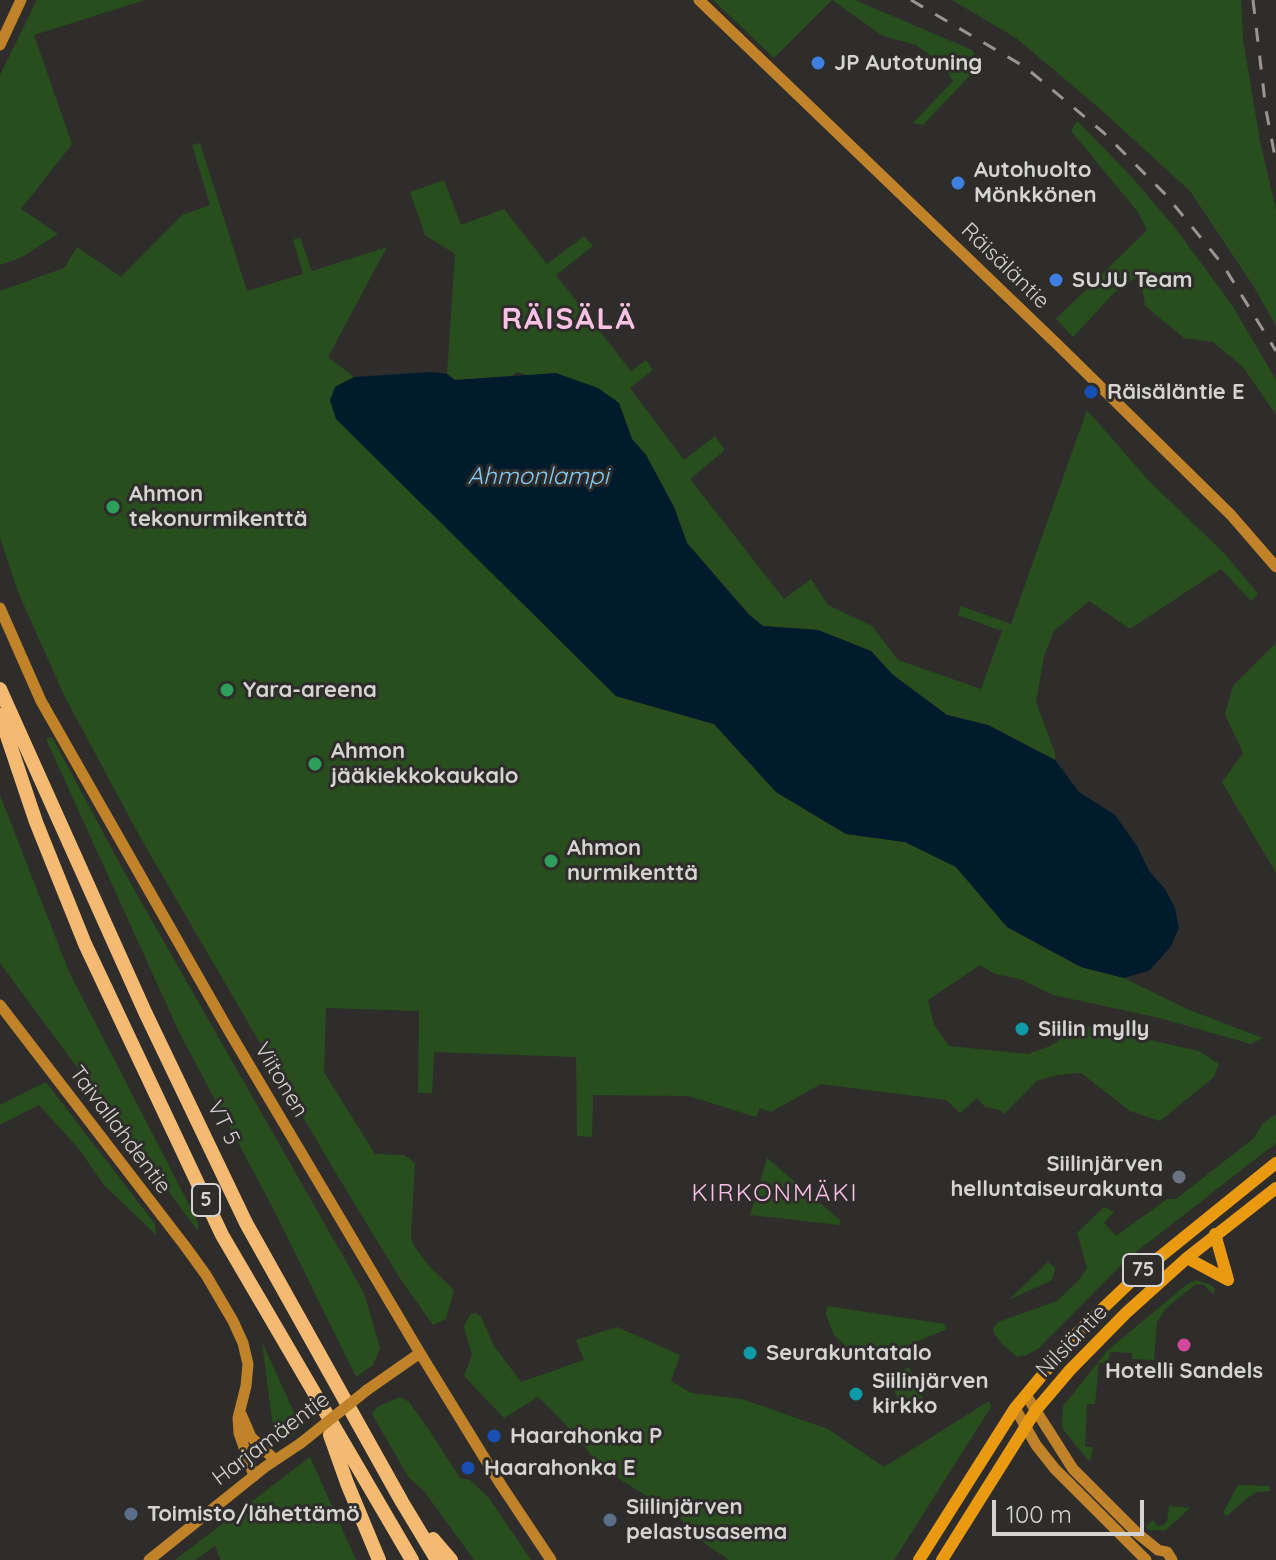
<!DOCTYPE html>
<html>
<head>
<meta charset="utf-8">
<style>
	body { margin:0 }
	#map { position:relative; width:1276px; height:1560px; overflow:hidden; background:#2e2d2b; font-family:Quicksand,sans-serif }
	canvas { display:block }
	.scale { position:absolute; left:992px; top:1500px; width:152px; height:36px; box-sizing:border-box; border:4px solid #d5d4d3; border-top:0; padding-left:10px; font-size:24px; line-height:28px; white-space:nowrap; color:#d5d4d3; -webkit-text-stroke:6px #2e2d2b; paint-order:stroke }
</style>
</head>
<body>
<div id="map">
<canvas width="1276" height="1560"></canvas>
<div class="scale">100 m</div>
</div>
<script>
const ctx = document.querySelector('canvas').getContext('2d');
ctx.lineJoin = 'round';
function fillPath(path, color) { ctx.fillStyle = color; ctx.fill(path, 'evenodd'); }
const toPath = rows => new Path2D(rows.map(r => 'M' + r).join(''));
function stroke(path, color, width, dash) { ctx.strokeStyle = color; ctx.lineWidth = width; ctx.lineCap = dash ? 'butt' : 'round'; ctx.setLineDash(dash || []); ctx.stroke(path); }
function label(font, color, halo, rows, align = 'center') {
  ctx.font = font + ' Quicksand,sans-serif'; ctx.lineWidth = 6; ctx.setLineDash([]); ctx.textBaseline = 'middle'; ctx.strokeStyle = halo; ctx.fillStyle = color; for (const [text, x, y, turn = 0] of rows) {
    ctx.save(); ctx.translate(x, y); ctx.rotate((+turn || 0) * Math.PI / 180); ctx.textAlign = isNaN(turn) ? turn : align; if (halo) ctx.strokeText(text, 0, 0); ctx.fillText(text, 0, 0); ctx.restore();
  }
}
const green = toPath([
	[37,0,145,0,34,35,72,144,21,209,58,234,22,257,0,265,0,75],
	[713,0,855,0,972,50,981,64,923,125,913,123,953,81,943,65,916,45,883,36,832,0,774,58],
	[952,0,1241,0,1243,39,1260,141,1276,210,1276,326,1254,287,1190,191,1099,108,1016,38],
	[1077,121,1130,175,1176,229,1232,305,1276,380,1276,415,1243,367,1213,342,1184,338,1145,306,1140,275,1115,292,1073,337,1056,319,1147,230,1138,212,1071,131],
	[200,143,247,291,303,274,293,240,300,237,312,271,387,247,328,357,354,377,335,387,336,418,616,696,714,724,776,792,846,834,905,842,956,867,1007,927,1081,967,1124,978,1187,1009,1263,1038,1251,1044,1159,1018,1053,995,1020,979,995,974,980,965,928,1000,934,1025,949,1046,1028,1054,1050,1046,1081,1025,1199,1051,1219,1064,1214,1077,1160,1121,1130,1111,1081,1073,1057,1075,1037,1081,1004,1114,1000,1110,985,1107,977,1098,960,1113,946,1100,821,1084,771,1112,760,1108,756,1117,688,1096,593,1095,592,1137,577,1136,576,1057,434,1052,432,1093,418,1093,419,1011,326,1008,324,1072,375,1154,404,1155,415,1163,411,1236,413,1244,429,1266,454,1290,446,1319,433,1325,401,1280,334,1170,140,837,64,695,18,592,0,538,0,291,64,268,77,247,121,277,182,215,210,205,192,145],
	[444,180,461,225,504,209,547,264,584,236,593,246,556,275,631,371,646,360,653,370,630,388,684,460,715,436,725,450,690,479,784,599,811,579,828,605,872,626,898,660,981,689,1002,631,958,615,961,606,1011,624,1087,410,1148,480,1225,554,1258,594,1251,601,1221,569,1130,629,1089,601,1054,631,1044,656,1036,702,1055,753,1055,760,988,725,947,715,893,675,871,651,818,630,763,626,749,614,687,543,674,507,646,455,632,439,619,403,556,373,530,376,517,372,511,376,455,380,447,374,455,254,425,235,410,192],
	[1276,643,1276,873,1222,782,1243,753,1225,714,1233,686],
	[52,737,122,868,364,1293,380,1348,373,1365,356,1377,275,1212,180,1034,46,739],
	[0,795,69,972,198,1222,198,1231,0,963],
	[46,1082,155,1224,156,1235,104,1185,78,1148,39,1105,0,1125,0,1105],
	[1276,1114,1276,1143,1126,1260,1038,1349,1026,1355,1017,1357,1002,1344,994,1333,993,1328,998,1322,1057,1301,1079,1280,1087,1268,1077,1233,1104,1207,1114,1212,1104,1223,1116,1236,1167,1199,1176,1199,1254,1138,1263,1123],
	[767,1158,840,1220,840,1225,750,1215],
	[1048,1262,1055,1268,1052,1280,1009,1300],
	[1195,1280,1211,1285,1215,1289,1213,1294,1204,1285,1196,1284,1166,1308,1157,1322,1154,1360,1132,1359,1132,1353,1110,1352,1108,1363,1099,1363,1095,1404,1087,1404,1085,1447,1093,1447,1091,1459,1088,1460,1062,1428,1063,1406,1108,1350,1186,1285],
	[827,1306,944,1324,947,1329,886,1354,852,1352,834,1335,826,1315],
	[476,1313,481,1317,494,1346,521,1382,584,1360,576,1340,617,1327,680,1355,671,1381,691,1393,742,1399,828,1429,884,1467,989,1401,991,1407,894,1560,729,1560,707,1545,673,1512,624,1482,596,1461,572,1431,538,1397,504,1418,464,1376,472,1355,464,1327,470,1314],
	[262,1342,301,1428,286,1439,277,1433,272,1420],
	[909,1367,924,1401,903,1410,888,1377],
	[400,1397,409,1402,429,1430,460,1478,470,1480,489,1498,531,1560,474,1560,424,1491,409,1478,372,1414,377,1407],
	[310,1457,356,1560,221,1560,215,1546,195,1560,175,1560],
	[1238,1485,1269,1486,1271,1491,1257,1492,1247,1498,1227,1516,1223,1513],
	[1169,1506,1190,1508,1166,1530,1148,1530,1146,1526,1153,1520,1158,1527,1167,1522]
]);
const water = toPath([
	[432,372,447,374,455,380,556,373,598,388,619,403,632,439,646,455,674,507,687,543,749,615,763,626,818,630,871,651,893,675,947,715,988,725,1055,760,1079,792,1115,815,1137,846,1149,871,1165,889,1175,908,1179,928,1171,946,1150,970,1124,978,1081,967,1007,927,956,867,905,842,846,834,776,792,714,724,616,696,336,419,330,400,335,387,354,377]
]);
const secondary = toPath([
	[699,0,1059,346,1231,515,1276,567],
	[0,45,21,0],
	[0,608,41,701,229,1031,420,1353,501,1485,551,1560],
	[0,1005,185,1246,206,1275,233,1321,243,1343,248,1364,246,1386,238,1418,239,1433,254,1476],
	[367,1390,420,1353],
	[1026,1395,1073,1469,1137,1533,1158,1550,1167,1552,1172,1560],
	[1015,1408,1036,1445,1055,1469,1146,1560],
	[241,1414,251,1437,275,1460],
	[149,1560,265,1467,301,1443]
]);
const primary = toPath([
	[1215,1234,1228,1280],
	[1187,1258,1228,1280],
	[919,1560,1015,1408,1078,1332,1140,1273,1276,1163],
	[942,1560,1036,1410,1070,1370,1126,1313,1187,1258,1276,1188]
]);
const highway = toPath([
	[0,689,145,1012,246,1223,402,1502,437,1560],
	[0,715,36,822,85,944,222,1235,412,1560],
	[330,1435,347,1483,379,1560],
	[433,1539,451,1560]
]);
const rail = toPath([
	[911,0,1025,67,1104,133,1166,195,1223,265,1276,351],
	[1253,0,1266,110,1276,162]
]);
const secondaryBridge = toPath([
	[301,1443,367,1390]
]);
const markers = [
	[818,63,8,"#3f7fe0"],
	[958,183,8,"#3f7fe0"],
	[1056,280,8,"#3f7fe0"],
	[1091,392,8,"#1a4fb4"],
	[113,507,8,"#2e9e5b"],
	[227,690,8,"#2e9e5b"],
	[315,764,8,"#2e9e5b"],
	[551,861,8,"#2e9e5b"],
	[1022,1029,8,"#0f9aa8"],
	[1179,1177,8,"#6b7280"],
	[1184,1345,8,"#d1479c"],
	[750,1353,8,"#0f9aa8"],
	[856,1394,8,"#0f9aa8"],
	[494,1436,8,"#1a4fb4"],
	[468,1468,8,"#1a4fb4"],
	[131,1514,8,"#5c6f8a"],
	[610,1520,8,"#5c6f8a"]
];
const shields = [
	[206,1200,28],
	[1143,1270,40]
];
const shieldNames = [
	["5",206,1200],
	["75",1143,1270]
];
const poiNames = [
	["JP Autotuning",834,63],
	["Autohuolto",974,170],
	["Mönkkönen",974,195],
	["SUJU Team",1072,280],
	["Räisäläntie E",1107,392],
	["Ahmon",129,494],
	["tekonurmikenttä",129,519],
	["Yara-areena",243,690],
	["Ahmon",331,751],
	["jääkiekkokaukalo",331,776],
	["Ahmon",567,848],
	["nurmikenttä",567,873],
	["Siilin mylly",1038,1029],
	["Siilinjärven",1163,1164,"right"],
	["helluntaiseurakunta",1163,1189,"right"],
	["Seurakuntatalo",766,1353],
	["Hotelli Sandels",1184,1371,"center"],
	["Siilinjärven",872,1381],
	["kirkko",872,1406],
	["Haarahonka P",510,1436],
	["Haarahonka E",484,1468],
	["Siilinjärven",626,1507],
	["pelastusasema",626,1532],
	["Toimisto/lähettämö",147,1514]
];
const streetNames = [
	["Räisäläntie",1005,266,44],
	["Viitonen",281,1080,59],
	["VT 5",223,1123,64],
	["Taivallahdentie",120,1130,53],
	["Nilsiäntie",1072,1341,-46],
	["Harjamäentie",271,1439,-37]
];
const waterNames = [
	["Ahmonlampi",538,477]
];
const neighbourhoodNames = [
	["KIRKONMÄKI",775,1194]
];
const districtNames = [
	["RÄISÄLÄ",569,320]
];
fillPath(green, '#284e1d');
fillPath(water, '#001b2c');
stroke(secondary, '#c18329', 11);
stroke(primary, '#ea9a10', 12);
stroke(highway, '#f4ba72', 14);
stroke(rail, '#979695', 3, [14, 14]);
stroke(secondaryBridge, '#c18329', 11);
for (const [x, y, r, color] of markers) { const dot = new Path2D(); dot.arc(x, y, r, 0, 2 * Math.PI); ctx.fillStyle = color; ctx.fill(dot); stroke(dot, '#2e2d2b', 3); }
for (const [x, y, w] of shields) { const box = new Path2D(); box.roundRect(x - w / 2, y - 16, w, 32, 6); ctx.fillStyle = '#2e2d2b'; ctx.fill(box); stroke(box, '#d5d4d3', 2); }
label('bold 20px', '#d5d4d3', null, shieldNames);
label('bold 22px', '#d5d4d3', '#2e2d2b', poiNames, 'left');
label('22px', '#d5d4d3', '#2e2d2b', streetNames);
label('italic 24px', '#83cbf5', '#2e2d2b', waterNames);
ctx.letterSpacing = '2px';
label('24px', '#fbc1e5', '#2e2d2b', neighbourhoodNames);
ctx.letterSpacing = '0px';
ctx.letterSpacing = '2px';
label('bold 30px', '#fbc1e5', '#2e2d2b', districtNames);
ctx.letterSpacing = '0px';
</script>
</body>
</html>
